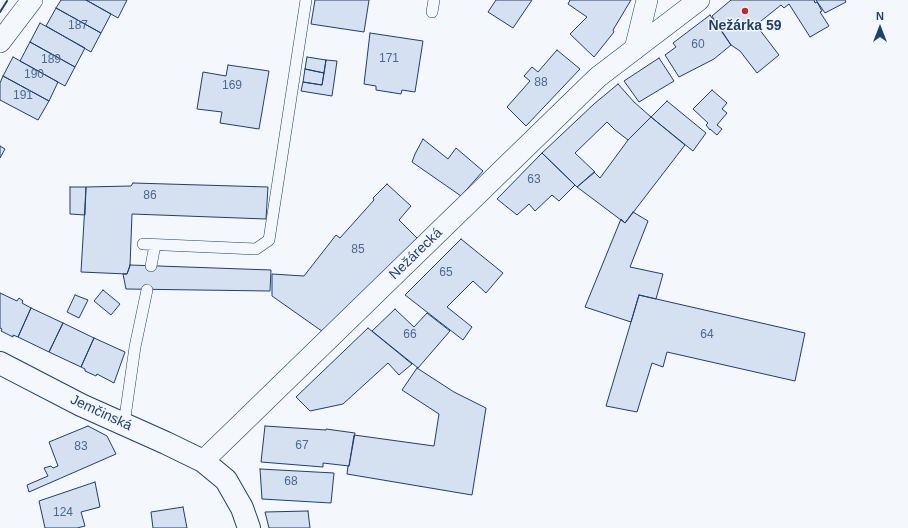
<!DOCTYPE html>
<html>
<head>
<meta charset="utf-8">
<style>
	body { margin:0 }
	#map { position:relative; width:908px; height:528px; overflow:hidden; background:#f4f7fb; font-family:Helvetica,sans-serif }
	canvas { display:block }
	.north { position:absolute; left:860px; top:8px; width:40px; height:40px; -webkit-text-stroke:3px #f4f7fb; paint-order:stroke; rotate:0deg; font-size:11px; font-weight:700; line-height:16px; text-align:center; color:#1d3f73 }
	.north::after { content:''; display:block; margin:auto; width:14px; height:18px; background:#1d3f73; clip-path:polygon(50% 0,100% 100%,50% 72%,0 100%) }
</style>
</head>
<body>
<div id="map">
<canvas width="908" height="528"></canvas>
<div class="north">N</div>
</div>
<script>
const ctx = document.querySelector('canvas').getContext('2d');
ctx.lineJoin = 'round';
function fillPath(path, color) { ctx.fillStyle = color; ctx.fill(path, 'evenodd'); }
const toPath = rows => new Path2D(rows.map(r => 'M' + r).join(''));
function stroke(path, color, width, dash) { ctx.strokeStyle = color; ctx.lineWidth = width; ctx.lineCap = dash ? 'butt' : 'round'; ctx.setLineDash(dash || []); ctx.stroke(path); }
function label(font, color, halo, rows, align = 'center') {
  ctx.font = font + ' Helvetica,sans-serif'; ctx.lineWidth = 3; ctx.setLineDash([]); ctx.textBaseline = 'middle'; ctx.strokeStyle = halo; ctx.fillStyle = color; for (const [text, x, y, turn = 0] of rows) {
    ctx.save(); ctx.translate(x, y); ctx.rotate((+turn || 0) * Math.PI / 180); ctx.textAlign = isNaN(turn) ? turn : align; if (halo) ctx.strokeText(text, 0, 0); ctx.fillText(text, 0, 0); ctx.restore();
  }
}
const building = toPath([
	[61,0,86,0,111,14,101,33,56,8,61,0],
	[86,0,127,0,118,18,86,0],
	[315,0,369,0,364,32,311,24,315,0],
	[496,0,532,0,513,28,488,12,496,0],
	[570,0,631,0,613,30,614,32,594,57,570,34,587,17,568,4,570,0],
	[731,0,814,0,815,3,817,2,822,11,820,12,829,26,810,37,789,4,784,8,781,5,756,25,779,55,757,73,740,51,731,45,712,16,731,0],
	[816,0,845,0,846,2,825,13,816,0],
	[56,8,101,33,91,52,46,26,56,8],
	[710,15,731,45,714,59,679,77,665,55,676,47,673,43,710,15],
	[40,23,85,48,75,67,30,42,40,23],
	[370,33,423,41,415,92,402,90,401,94,376,90,376,86,364,84,370,33],
	[30,42,75,67,65,86,20,61,30,42],
	[557,50,580,69,526,126,507,107,530,81,524,76,532,67,538,72,557,50],
	[13,57,58,82,49,101,3,76,13,57],
	[307,57,326,60,324,73,305,69,307,57],
	[659,58,674,81,639,102,624,81,659,58],
	[326,60,337,61,332,96,301,91,303,82,322,85,326,60],
	[228,65,269,71,259,129,220,123,222,112,197,109,203,72,226,76,228,65],
	[305,69,324,73,322,85,303,82,305,69],
	[3,76,49,101,38,120,0,100,0,83,3,76],
	[618,84,634,102,651,117,628,140,615,130,607,122,575,153,595,172,577,187,542,153,594,104,618,84],
	[712,90,727,103,722,109,727,113,717,125,722,129,717,135,710,129,710,130,706,125,708,123,693,109,712,90],
	[667,101,706,133,693,151,651,117,667,101],
	[651,117,685,145,625,223,577,187,594,172,600,178,628,140,651,117],
	[423,139,448,159,456,148,483,171,461,196,412,162,415,154,423,139],
	[0,146,5,149,0,158,0,146],
	[542,153,575,185,559,201,552,195,535,211,529,204,517,215,497,199,542,153],
	[133,183,268,187,266,219,132,214,130,266,127,274,81,272,86,187,131,186,133,183],
	[387,184,411,206,399,220,417,238,326,334,272,296,272,274,304,276,336,235,340,238,374,200,373,198,387,184],
	[70,187,86,187,85,215,70,214,70,187],
	[633,212,648,221,630,267,663,274,656,299,639,295,631,322,585,307,621,219,625,223,633,212],
	[461,239,503,273,486,293,473,281,447,307,472,327,463,340,405,295,461,239],
	[130,265,271,270,270,291,126,289,123,274,127,274,130,265],
	[103,290,120,304,111,315,94,301,103,290],
	[0,293,17,301,19,298,23,301,22,303,31,308,18,337,13,335,13,337,1,331,2,329,0,328,0,293],
	[75,295,88,300,79,318,67,312,75,295],
	[639,295,805,333,795,381,667,352,663,367,652,363,637,412,606,406,639,295],
	[31,308,63,323,49,352,18,337,31,308],
	[395,309,414,327,427,313,450,331,418,368,372,331,395,309],
	[63,323,94,338,81,367,49,352,63,323],
	[368,328,412,364,399,375,388,363,343,404,310,411,296,397,368,328],
	[94,338,125,352,114,383,97,374,96,376,85,371,85,369,81,367,94,338],
	[417,368,454,392,486,408,472,495,347,474,348,466,349,466,354,435,434,446,439,414,402,390,417,368],
	[88,426,107,436,116,454,29,492,27,485,48,476,44,468,51,466,53,468,58,466,49,442,88,426],
	[265,426,326,430,326,429,355,433,349,466,323,463,323,467,261,462,265,426],
	[260,469,334,473,331,503,262,499,260,469],
	[95,482,100,507,81,512,85,526,77,528,45,528,39,501,95,482],
	[183,507,187,528,153,528,151,512,183,507],
	[308,511,310,528,269,528,265,512,308,511]
]);
const lane = toPath([
	[432,12,434,0],
	[143,244,256,249,269,240,306,0],
	[151,266,155,245],
	[124,424,135,347,147,290]
]);
const street = toPath([
	[0,42,32,0],
	[635,49,647,0],
	[203,461,598,77,699,0]
]);
const secondary = toPath([
	[0,363,81,405,166,443,203,461,226,480,242,508,249,528]
]);
const wall = toPath([
	[0,12,7,1]
]);
const markers = [
	[745,11,4,"#c62828"]
];
const numberNames = [
	["187",78,26],
	["60",698,45],
	["171",389,59],
	["189",51,60],
	["190",34,75],
	["88",541,83],
	["169",232,86],
	["191",23,96],
	["63",534,180],
	["86",150,196],
	["85",358,250],
	["65",446,273],
	["66",410,335],
	["64",707,335],
	["67",302,446],
	["83",81,447],
	["68",291,482],
	["124",63,513]
];
const poiNames = [
	["Nežárka 59",745,26]
];
const streetNames = [
	["Nežárecká",416,254,-44],
	["Jemčinská",101,413,25]
];
fillPath(building, '#d5e0f0');
stroke(building, '#1d3f73', 1);
stroke(lane, '#1d3f73', 12);
stroke(street, '#1d3f73', 22);
stroke(secondary, '#1d3f73', 24);
stroke(lane, '#f4f7fb', 11);
stroke(street, '#f4f7fb', 21);
stroke(secondary, '#f4f7fb', 22);
stroke(wall, '#1d3f73', 2);
for (const [x, y, r, color] of markers) { const dot = new Path2D(); dot.arc(x, y, r, 0, 2 * Math.PI); ctx.fillStyle = color; ctx.fill(dot); stroke(dot, '#f4f7fb', 1.5); }
label('12px', '#4b6792', null, numberNames);
label('bold 14px', '#1d3f73', '#f4f7fb', poiNames);
label('14px', '#1d3f73', '#f4f7fb', streetNames);
</script>
</body>
</html>
